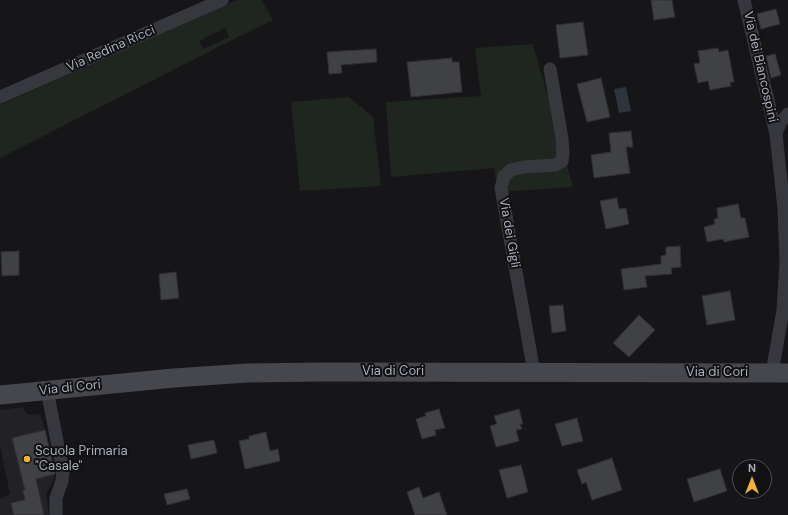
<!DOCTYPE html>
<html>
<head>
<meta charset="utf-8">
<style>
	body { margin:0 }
	#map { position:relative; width:788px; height:515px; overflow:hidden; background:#161618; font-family:"DM Sans",sans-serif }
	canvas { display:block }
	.north { position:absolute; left:732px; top:459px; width:40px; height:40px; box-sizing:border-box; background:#111113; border:1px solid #4d4f55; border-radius:50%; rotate:0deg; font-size:11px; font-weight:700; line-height:16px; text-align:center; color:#a8adb8 }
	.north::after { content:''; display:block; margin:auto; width:14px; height:18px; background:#f2b134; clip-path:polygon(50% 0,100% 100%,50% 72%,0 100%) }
</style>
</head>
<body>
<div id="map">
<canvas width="788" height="515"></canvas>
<div class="north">N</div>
</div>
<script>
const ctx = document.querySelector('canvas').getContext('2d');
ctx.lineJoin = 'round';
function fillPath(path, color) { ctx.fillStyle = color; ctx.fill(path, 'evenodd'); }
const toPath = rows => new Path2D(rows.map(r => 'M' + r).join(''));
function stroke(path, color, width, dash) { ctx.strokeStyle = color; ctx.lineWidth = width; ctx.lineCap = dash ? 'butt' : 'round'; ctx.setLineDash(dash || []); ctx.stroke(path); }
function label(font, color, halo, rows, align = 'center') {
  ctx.font = font + ' "DM Sans",sans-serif'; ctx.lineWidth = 4; ctx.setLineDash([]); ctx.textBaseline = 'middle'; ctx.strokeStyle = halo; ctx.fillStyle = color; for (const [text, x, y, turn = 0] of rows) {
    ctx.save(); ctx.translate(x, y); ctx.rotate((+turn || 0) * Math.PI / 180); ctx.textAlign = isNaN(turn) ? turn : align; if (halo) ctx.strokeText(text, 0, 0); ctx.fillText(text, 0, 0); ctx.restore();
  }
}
const built = toPath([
	[22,407,28,415,40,414,45,430,55,474,54,480,46,494,49,515,0,515,0,499,10,494,0,445,0,410]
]);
const green = toPath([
	[236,0,262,0,273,20,232,40,0,158,0,105],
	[225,28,229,37,203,49,199,41],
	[533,44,573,187,498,192,494,168,391,177,386,102,481,96,475,48],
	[349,97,373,117,381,186,300,191,291,102]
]);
const water = toPath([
	[626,87,631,111,619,113,614,89]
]);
const building = toPath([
	[651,0,672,0,675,17,654,20,651,0],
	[776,9,780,24,761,29,757,14,776,9],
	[583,22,588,55,560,58,556,25,583,22],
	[718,48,719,52,728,50,734,82,730,82,731,86,710,90,708,81,698,83,694,64,700,63,698,51,718,48],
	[376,49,377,62,341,65,342,73,329,74,327,52,376,49],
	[775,54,781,75,771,78,766,56,775,54],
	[452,58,452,62,459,62,462,92,411,97,407,62,452,58],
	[601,78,610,117,587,122,577,84,601,78],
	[631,131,633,147,626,147,630,173,594,178,591,155,611,152,609,133,631,131],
	[617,198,619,209,626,208,629,224,606,229,600,201,617,198],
	[738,204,741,218,745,218,749,237,724,242,723,239,707,242,704,227,715,224,714,219,718,218,717,208,738,204],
	[680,246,681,267,671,268,672,274,645,276,647,287,624,290,621,269,661,264,661,256,666,255,666,247,680,246],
	[19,251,19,275,2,276,1,252,19,251],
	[176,272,179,298,161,300,159,274,176,272],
	[730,291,735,320,707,325,702,296,730,291],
	[563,305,566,331,552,333,549,306,563,305],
	[639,315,655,330,629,357,613,343,639,315],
	[439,409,445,428,435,430,436,435,422,439,416,419,426,416,425,413,439,409],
	[519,409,523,424,520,424,522,429,516,430,519,441,496,447,490,426,497,424,494,416,519,409],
	[577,418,583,441,562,446,555,424,577,418],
	[45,430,55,472,55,474,36,479,44,515,14,515,11,503,25,500,23,491,25,490,12,438,45,430],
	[266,432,270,451,278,449,280,461,245,469,239,441,249,439,249,436,266,432],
	[214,440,217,453,191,459,188,445,214,440],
	[612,458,622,490,592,500,586,482,582,484,577,470,612,458],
	[521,465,528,492,507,498,499,470,521,465],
	[720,469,727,491,694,502,687,479,720,469],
	[419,487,423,498,439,492,447,515,415,515,407,492,419,487],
	[187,489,190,499,167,505,164,494,187,489]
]);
const minor = toPath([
	[744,0,776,134],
	[0,97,222,0],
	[534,372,501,188,504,176,511,170,523,167,555,165,562,161,563,154,562,138,550,69],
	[772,373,783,310,786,262,784,209,776,134,780,123,788,114],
	[47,390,63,471,62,481,56,498,56,515]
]);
const secondary = toPath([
	[0,395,174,378,247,373,324,372,788,373]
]);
const markers = [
	[27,459,4,"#f2b134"]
];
const streetNames = [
	["Via Redina Ricci",111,49,-24],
	["Via dei Biancospini",760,67,77],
	["Via dei Gigli",509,233,80],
	["Via di Cori",393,372],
	["Via di Cori",717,373],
	["Via di Cori",70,388,-6]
];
const poiNames = [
	["Scuola Primaria",35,452],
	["\"Casale\"",35,467]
];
fillPath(built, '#222225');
fillPath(green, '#1e261f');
fillPath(water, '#2c353c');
fillPath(building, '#404145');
stroke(building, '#303034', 1);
stroke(minor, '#37383d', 13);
stroke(secondary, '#45474d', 19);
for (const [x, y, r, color] of markers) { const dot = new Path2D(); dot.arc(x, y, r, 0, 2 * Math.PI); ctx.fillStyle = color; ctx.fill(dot); stroke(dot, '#111113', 1.5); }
label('13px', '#a8adb8', '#111113', streetNames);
label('13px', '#a8adb8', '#111113', poiNames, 'left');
</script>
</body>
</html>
